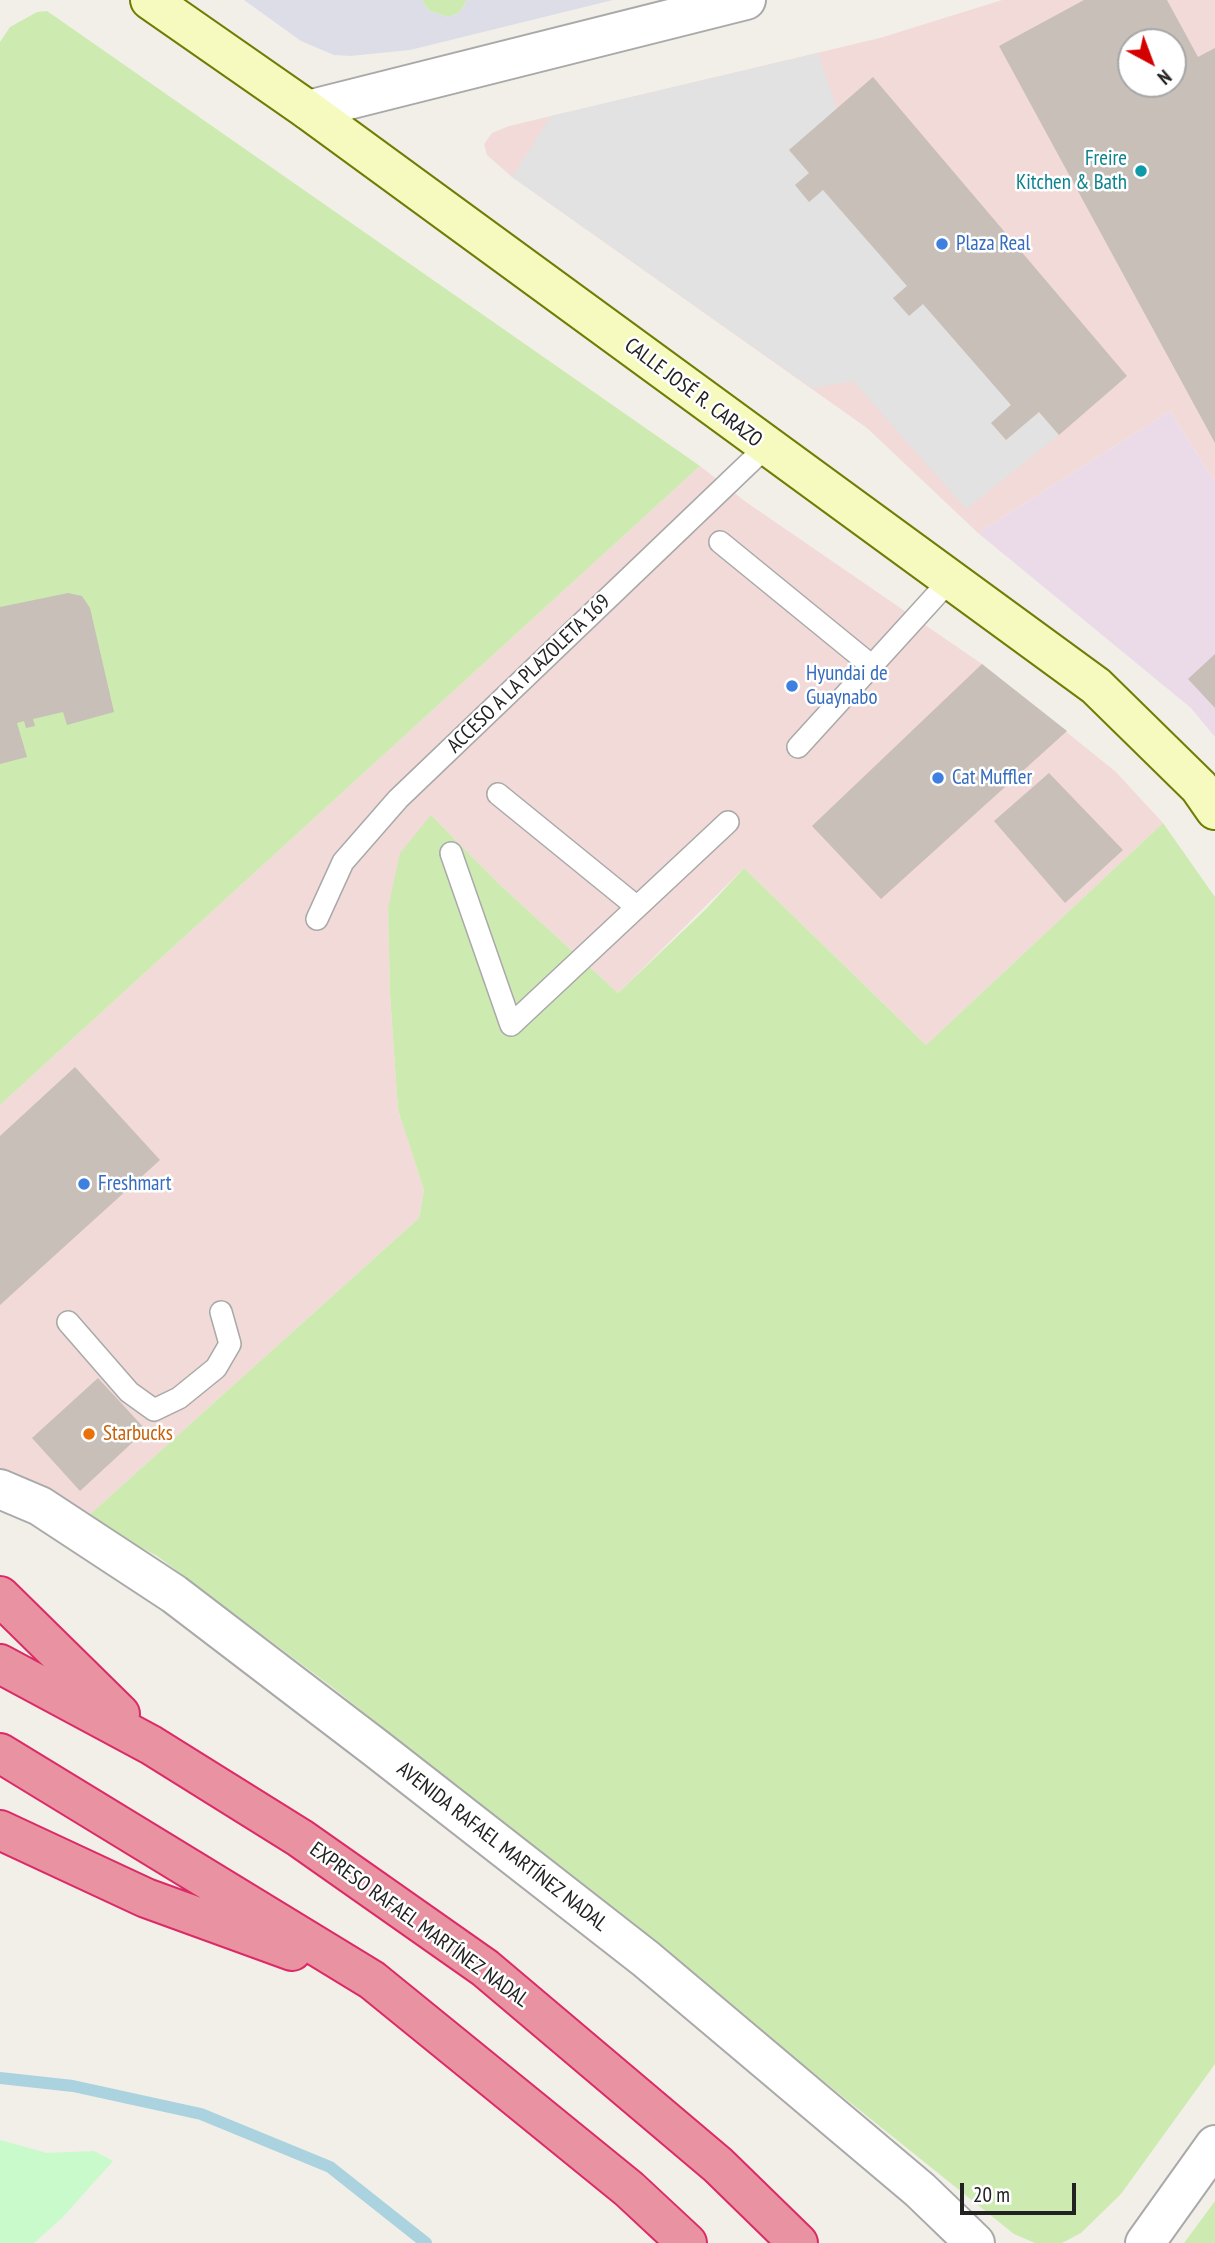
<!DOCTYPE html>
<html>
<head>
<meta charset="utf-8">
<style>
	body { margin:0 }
	#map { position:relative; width:1215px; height:2243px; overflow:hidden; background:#f2efe9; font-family:"PT Sans Narrow",sans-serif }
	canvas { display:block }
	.north { position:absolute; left:1117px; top:28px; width:70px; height:70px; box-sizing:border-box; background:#fff; border:2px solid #a7a7a7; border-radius:50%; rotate:139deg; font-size:19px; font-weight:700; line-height:28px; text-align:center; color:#222 }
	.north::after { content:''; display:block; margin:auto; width:24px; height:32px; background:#d40000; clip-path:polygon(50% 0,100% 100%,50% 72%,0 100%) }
	.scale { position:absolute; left:960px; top:2183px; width:116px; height:32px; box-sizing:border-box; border:4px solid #222; border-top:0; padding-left:9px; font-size:21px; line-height:24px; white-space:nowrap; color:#222; -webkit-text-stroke:5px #fff; paint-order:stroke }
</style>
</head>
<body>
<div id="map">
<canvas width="1215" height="2243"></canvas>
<div class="north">N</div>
<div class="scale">20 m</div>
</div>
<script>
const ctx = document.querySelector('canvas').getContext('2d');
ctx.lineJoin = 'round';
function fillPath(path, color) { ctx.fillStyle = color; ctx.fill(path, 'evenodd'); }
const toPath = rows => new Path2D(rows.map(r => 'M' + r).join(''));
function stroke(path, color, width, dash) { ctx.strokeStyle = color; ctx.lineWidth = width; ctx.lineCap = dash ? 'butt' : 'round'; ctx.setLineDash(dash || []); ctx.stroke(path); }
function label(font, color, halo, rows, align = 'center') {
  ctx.font = font + ' "PT Sans Narrow",sans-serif'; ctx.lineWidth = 5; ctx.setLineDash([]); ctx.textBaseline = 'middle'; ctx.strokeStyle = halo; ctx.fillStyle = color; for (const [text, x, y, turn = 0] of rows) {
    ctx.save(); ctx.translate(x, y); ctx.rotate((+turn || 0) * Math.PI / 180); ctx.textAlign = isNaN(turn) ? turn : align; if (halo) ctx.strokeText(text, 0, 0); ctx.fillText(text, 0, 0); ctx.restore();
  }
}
const commercial = toPath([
	[1002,0,1215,0,1215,482,1170,411,978,533,867,428,512,177,487,155,484,144,492,133,509,126,880,38],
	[1131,42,1173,42,1173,84,1131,84],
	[700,466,746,502,982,664,1116,772,1163,823,926,1045,744,868,618,993,498,883,431,815,388,908,390,995,398,1110,424,1190,419,1218,86,1518,0,1479,0,1105]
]);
const industrial = toPath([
	[1170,411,1215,482,1215,737,1191,708,978,533]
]);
const grass = toPath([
	[422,0,467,0,459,13,448,17,429,11],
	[47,11,700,466,0,1105,0,42,10,27,37,12],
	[431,815,498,883,618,993,705,910,744,868,926,1045,1163,823,1215,897,1215,2064,1121,2194,1081,2233,1062,2243,1035,2243,1014,2234,332,1687,157,1556,86,1518,419,1218,424,1190,398,1110,390,995,388,908,400,853],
	[1215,2201,1215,2243,1184,2243]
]);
const park = toPath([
	[0,2140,47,2153,94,2151,113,2161,62,2218,34,2243,0,2243]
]);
const parking = toPath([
	[818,53,837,109,789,150,907,286,893,298,908,315,923,304,1011,405,991,423,1005,440,1039,412,1059,435,966,509,853,381,812,388,512,177,551,116]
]);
const plaza = toPath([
	[244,0,422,0,429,11,448,17,459,13,467,0,613,0,410,50,350,56,334,55,301,41]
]);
const stream = toPath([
	[0,2078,73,2086,201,2114,330,2167,426,2243]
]);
const building = toPath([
	[1084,0,1167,0,1198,57,1215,48,1215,443,999,46],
	[1131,42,1173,42,1173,84,1131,84],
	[873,77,1127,376,1059,435,1039,412,1006,440,991,423,1011,405,923,304,909,316,893,298,907,286,823,190,809,202,795,185,809,173,789,150],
	[68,593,82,596,90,608,114,712,67,725,63,712,33,719,35,726,26,728,24,721,17,723,27,757,0,764,0,607],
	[1215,654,1215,708,1188,679],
	[982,664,1067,731,881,899,812,826],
	[1049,773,1123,850,1065,903,994,821],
	[75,1067,160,1160,0,1305,0,1136],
	[98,1378,146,1430,80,1491,32,1438]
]);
const lane = toPath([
	[720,542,872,666],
	[798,747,950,580],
	[498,794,637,907],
	[451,853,511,1025,728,822],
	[317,919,343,862,398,799,766,447],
	[68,1322,129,1392,154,1410,179,1398,216,1368,230,1344,221,1312]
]);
const street = toPath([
	[308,110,746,0],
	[0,1489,40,1506,174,1594,377,1749,646,1959,920,2190,975,2243],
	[1145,2243,1215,2145]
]);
const secondary = toPath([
	[150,0,308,110,1096,686,1199,787,1215,810]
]);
const highway = toPath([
	[0,1596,120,1714],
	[0,1664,151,1745,300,1838,485,1968,718,2165,798,2243],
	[0,1753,372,1980,629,2189,687,2243],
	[0,1830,146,1898,292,1951]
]);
const markers = [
	[1141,171,7,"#0f9aa8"],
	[942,244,7,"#3f7fe0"],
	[792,686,7,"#3f7fe0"],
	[938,778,7,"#3f7fe0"],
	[84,1184,7,"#3f7fe0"],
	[89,1434,7,"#e8710a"]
];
const cultureNames = [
	["Freire",1127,159],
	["Kitchen & Bath",1127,183]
];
const shopNames = [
	["Plaza Real",956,244],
	["Hyundai de",806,674],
	["Guaynabo",806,698],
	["Cat Muffler",952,778],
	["Freshmart",98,1184]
];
const streetNames = [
	["CALLE JOSÉ R. CARAZO",693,393,37],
	["ACCESO A LA PLAZOLETA 169",529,674,-44],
	["AVENIDA RAFAEL MARTÍNEZ NADAL",502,1847,38],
	["EXPRESO RAFAEL MARTÍNEZ NADAL",419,1925,36]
];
const foodNames = [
	["Starbucks",103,1434]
];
fillPath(commercial, '#f2dad9');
fillPath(industrial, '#ebdbe8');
fillPath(grass, '#cdebb0');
fillPath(park, '#c8facc');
fillPath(parking, '#e2e2e2');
fillPath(plaza, '#dddde8');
stroke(stream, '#aad3df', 12);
fillPath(building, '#c7bfb8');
stroke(lane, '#a9a9a9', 24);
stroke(street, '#a9a9a9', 42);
stroke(secondary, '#707d05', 42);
stroke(highway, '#dc2a67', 42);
stroke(lane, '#fff', 21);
stroke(street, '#fff', 38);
stroke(secondary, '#f7fabf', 38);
stroke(highway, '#e892a2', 38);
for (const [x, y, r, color] of markers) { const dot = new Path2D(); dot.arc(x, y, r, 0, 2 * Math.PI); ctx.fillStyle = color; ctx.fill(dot); stroke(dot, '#fff', 2.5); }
label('21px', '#0d838f', '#fff', cultureNames, 'right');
label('21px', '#366cbe', '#fff', shopNames, 'left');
label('21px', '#222', '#fff', streetNames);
label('21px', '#c56008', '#fff', foodNames, 'left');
</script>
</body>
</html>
